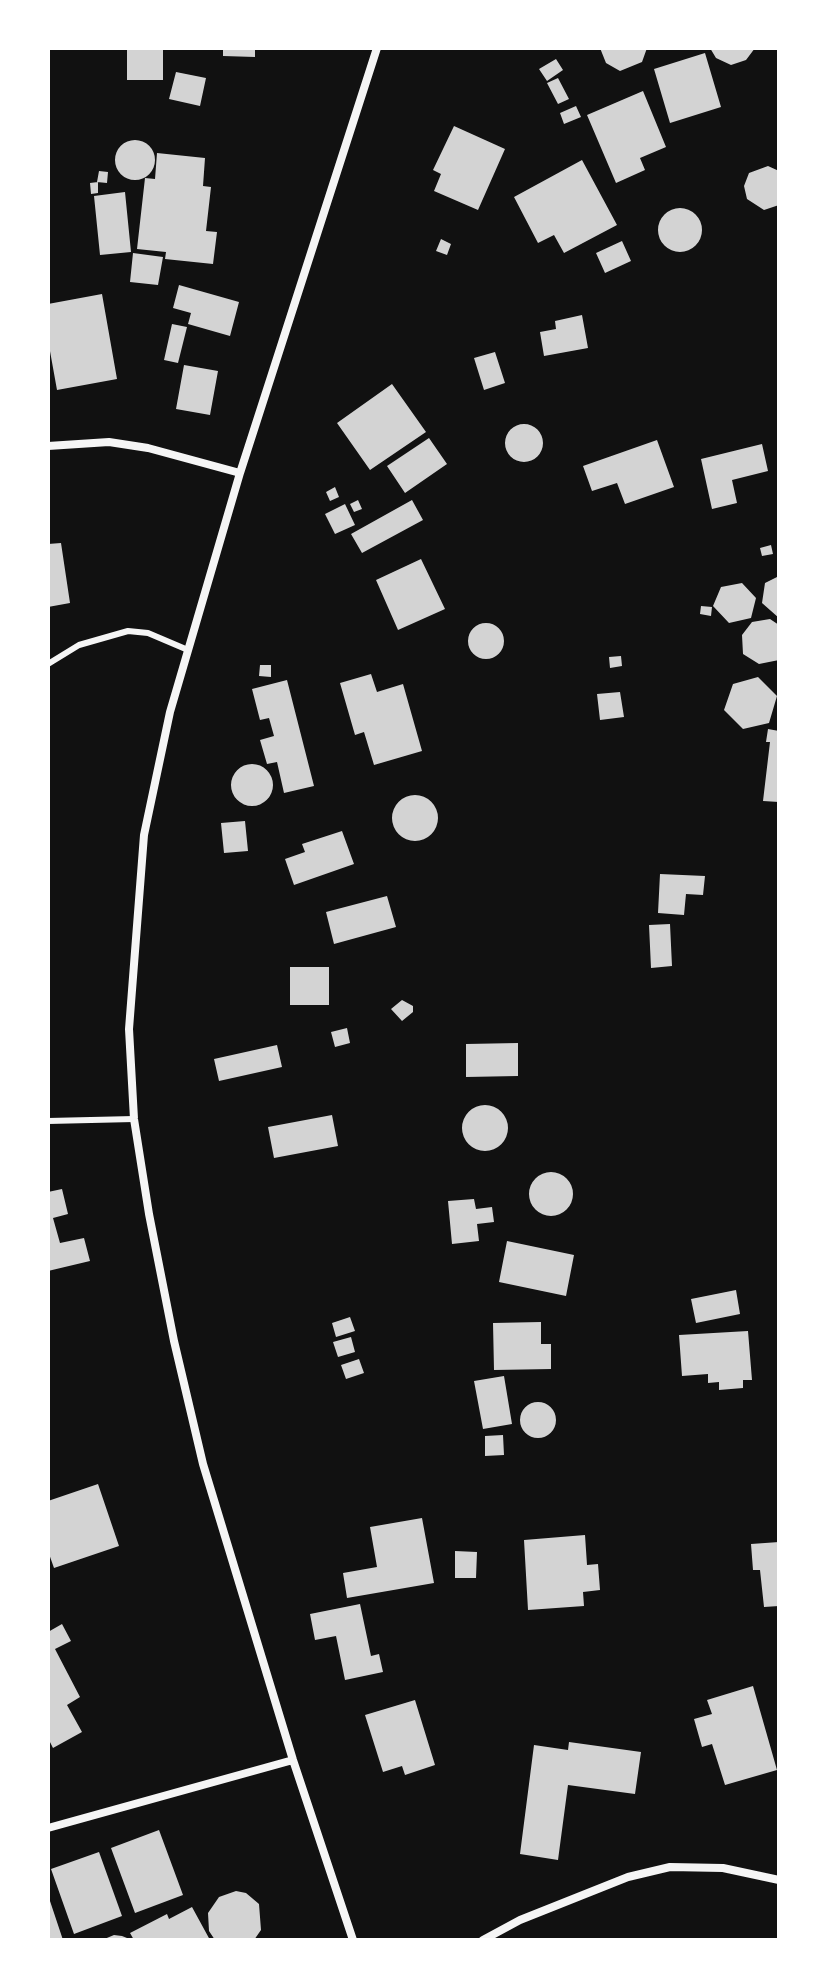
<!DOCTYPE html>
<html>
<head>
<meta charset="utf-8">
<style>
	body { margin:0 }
	#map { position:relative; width:827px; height:1988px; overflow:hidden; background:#111; font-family:"Asap Condensed",sans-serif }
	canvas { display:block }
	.frame { position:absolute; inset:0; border:50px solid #fff; pointer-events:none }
</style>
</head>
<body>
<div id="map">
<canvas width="827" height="1988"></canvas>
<div class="frame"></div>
</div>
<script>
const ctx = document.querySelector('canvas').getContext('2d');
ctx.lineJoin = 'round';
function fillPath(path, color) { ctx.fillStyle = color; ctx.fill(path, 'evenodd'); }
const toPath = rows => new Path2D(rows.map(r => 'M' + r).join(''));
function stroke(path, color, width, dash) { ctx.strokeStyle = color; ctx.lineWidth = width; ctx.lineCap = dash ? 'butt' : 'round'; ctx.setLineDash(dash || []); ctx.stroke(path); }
const building = toPath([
	[127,48,163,48,163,80,127,80],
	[223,48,255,48,255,57,223,56],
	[600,48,647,48,642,62,620,71,606,63],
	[710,48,755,48,746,60,731,65,716,58],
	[705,53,721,107,670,123,654,69],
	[556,59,563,70,547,81,539,69],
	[176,72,206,78,200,106,169,99],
	[558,78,569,99,558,104,547,83],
	[643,91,666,147,640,158,645,170,616,183,587,115],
	[576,106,581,117,564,124,560,113],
	[454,126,505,149,478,210,434,191,441,174,433,170],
	'115 160a20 20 0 1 1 40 0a20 20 0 1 1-40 0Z',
	[157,153,205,158,203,186,211,187,206,231,217,232,213,264,165,259,166,252,137,249,145,178,155,179],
	[582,160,617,225,564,253,554,235,538,243,514,197],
	[768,166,779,171,779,205,764,210,747,199,744,186,749,173],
	[99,171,108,172,107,183,97,182],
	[98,182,98,193,91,194,90,183],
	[125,192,131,252,100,255,94,196],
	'658 230a22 22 0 1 1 44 0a22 22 0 1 1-44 0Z',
	[441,239,451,244,447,255,436,251],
	[622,241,631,261,605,273,596,253],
	[133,253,163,257,158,285,130,282],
	[179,285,239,302,230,336,188,324,191,313,173,308],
	[102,294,117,379,57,390,48,340,48,304],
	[582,315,588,348,544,356,540,332,556,329,555,321],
	[172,324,187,327,178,363,164,360],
	[495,352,505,383,484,390,474,358],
	[184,365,218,371,210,415,176,409],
	[392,384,426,432,370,470,337,423],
	'505 443a19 19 0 1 1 38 0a19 19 0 1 1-38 0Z',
	[429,438,447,464,405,493,387,466],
	[657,440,674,487,625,504,617,483,592,491,583,466],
	[762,444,768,471,732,480,737,503,712,509,701,459],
	[335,487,339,497,330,501,326,492],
	[358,500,362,509,354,512,350,504],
	[412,500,423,520,362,553,351,534],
	[345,504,355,525,335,534,325,514],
	[61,543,70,603,48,607,48,544],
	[771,545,773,554,762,556,760,548],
	[421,559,445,609,398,630,376,580],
	[779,576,779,618,762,603,765,583],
	[742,583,756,598,751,618,729,623,713,606,721,587],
	[701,606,712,607,711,616,700,614],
	[770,619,779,625,779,660,759,664,743,654,742,635,752,622],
	'468 641a18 18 0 1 1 36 0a18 18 0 1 1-36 0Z',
	[621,656,622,666,610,668,609,657],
	[260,665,271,665,271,677,259,676],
	[371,674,377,692,403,684,422,751,374,765,364,732,355,735,340,683],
	[758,677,777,696,769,723,743,729,724,710,733,684],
	[287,680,314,786,284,793,277,762,267,764,260,740,274,736,269,718,260,720,252,689],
	[620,692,624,717,600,720,597,694],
	[768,729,779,731,779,802,763,801,770,742,766,742],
	'231 785a21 21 0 1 1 42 0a21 21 0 1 1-42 0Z',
	'392 818a23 23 0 1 1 46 0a23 23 0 1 1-46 0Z',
	[245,821,248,851,224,853,221,823],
	[342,831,354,864,294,885,285,859,305,852,302,844],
	[660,874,705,876,703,895,686,894,684,915,658,913],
	[387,896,396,927,334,944,326,912],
	[670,924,672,966,651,968,649,925],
	[290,967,329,967,329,1005,290,1005],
	[402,1000,413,1006,413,1012,402,1021,391,1009],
	[347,1028,350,1043,335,1047,331,1032],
	[518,1043,518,1076,466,1077,466,1044],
	[277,1045,282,1067,219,1081,214,1059],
	'462 1128a23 23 0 1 1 46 0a23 23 0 1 1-46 0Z',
	[332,1115,338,1146,274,1158,268,1127],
	'529 1194a22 22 0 1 1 44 0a22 22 0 1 1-44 0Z',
	[62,1189,68,1214,53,1218,60,1243,84,1238,90,1261,48,1271,48,1192],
	[474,1199,476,1209,492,1207,494,1222,477,1224,479,1241,452,1244,448,1201],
	[507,1241,574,1255,566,1296,499,1282],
	[736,1290,740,1314,696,1323,691,1299],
	[350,1317,355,1331,336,1337,332,1323],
	[541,1322,541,1344,551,1344,551,1369,494,1370,493,1323],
	[748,1331,752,1380,743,1380,743,1388,719,1390,719,1382,708,1383,708,1374,682,1376,679,1335],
	[351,1337,355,1352,338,1357,333,1342],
	[359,1359,364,1373,346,1379,341,1365],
	[504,1376,512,1424,483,1429,474,1381],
	'520 1420a18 18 0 1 1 36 0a18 18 0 1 1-36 0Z',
	[503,1435,504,1455,485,1456,485,1436],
	[98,1484,119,1546,54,1568,48,1551,48,1501],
	[422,1518,434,1583,347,1598,343,1573,377,1567,370,1527],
	[585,1535,587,1565,598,1564,600,1590,583,1592,584,1606,528,1610,524,1540],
	[779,1542,779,1606,764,1607,760,1570,753,1570,751,1544],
	[455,1551,477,1552,476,1578,455,1578],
	[360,1604,371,1656,379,1654,383,1672,345,1680,336,1636,315,1640,310,1614],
	[62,1624,71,1641,55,1649,80,1697,67,1705,82,1732,53,1748,48,1738,48,1632],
	[753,1686,777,1770,725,1785,712,1744,702,1747,694,1719,712,1714,707,1700],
	[415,1700,435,1765,405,1775,402,1766,383,1772,365,1715],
	[569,1742,641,1752,635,1794,568,1785,558,1860,520,1854,534,1745,568,1750],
	[159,1830,183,1895,135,1913,111,1848],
	[99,1852,122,1916,74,1934,51,1869],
	[236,1891,246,1893,259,1904,261,1930,254,1940,215,1940,209,1931,208,1913,219,1897],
	[49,1898,63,1940,48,1940],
	[192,1907,210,1940,134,1940,130,1933,167,1914,169,1919],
	[114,1935,122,1936,132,1940,102,1940]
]);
const service = toPath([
	[48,664,79,645,128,631,148,633,188,650],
	[48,1121,134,1119]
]);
const minor = toPath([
	[48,446,109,442,148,448,240,473],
	[48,1828,293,1760],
	[353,1940,293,1760,203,1464,174,1341,149,1214,134,1119,129,1029,144,835,170,712,240,473,377,48],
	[483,1940,520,1920,628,1877,670,1867,723,1868,779,1880]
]);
fillPath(building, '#d3d3d3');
stroke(service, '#f5f5f5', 6);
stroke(minor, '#f5f5f5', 8);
</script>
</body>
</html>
